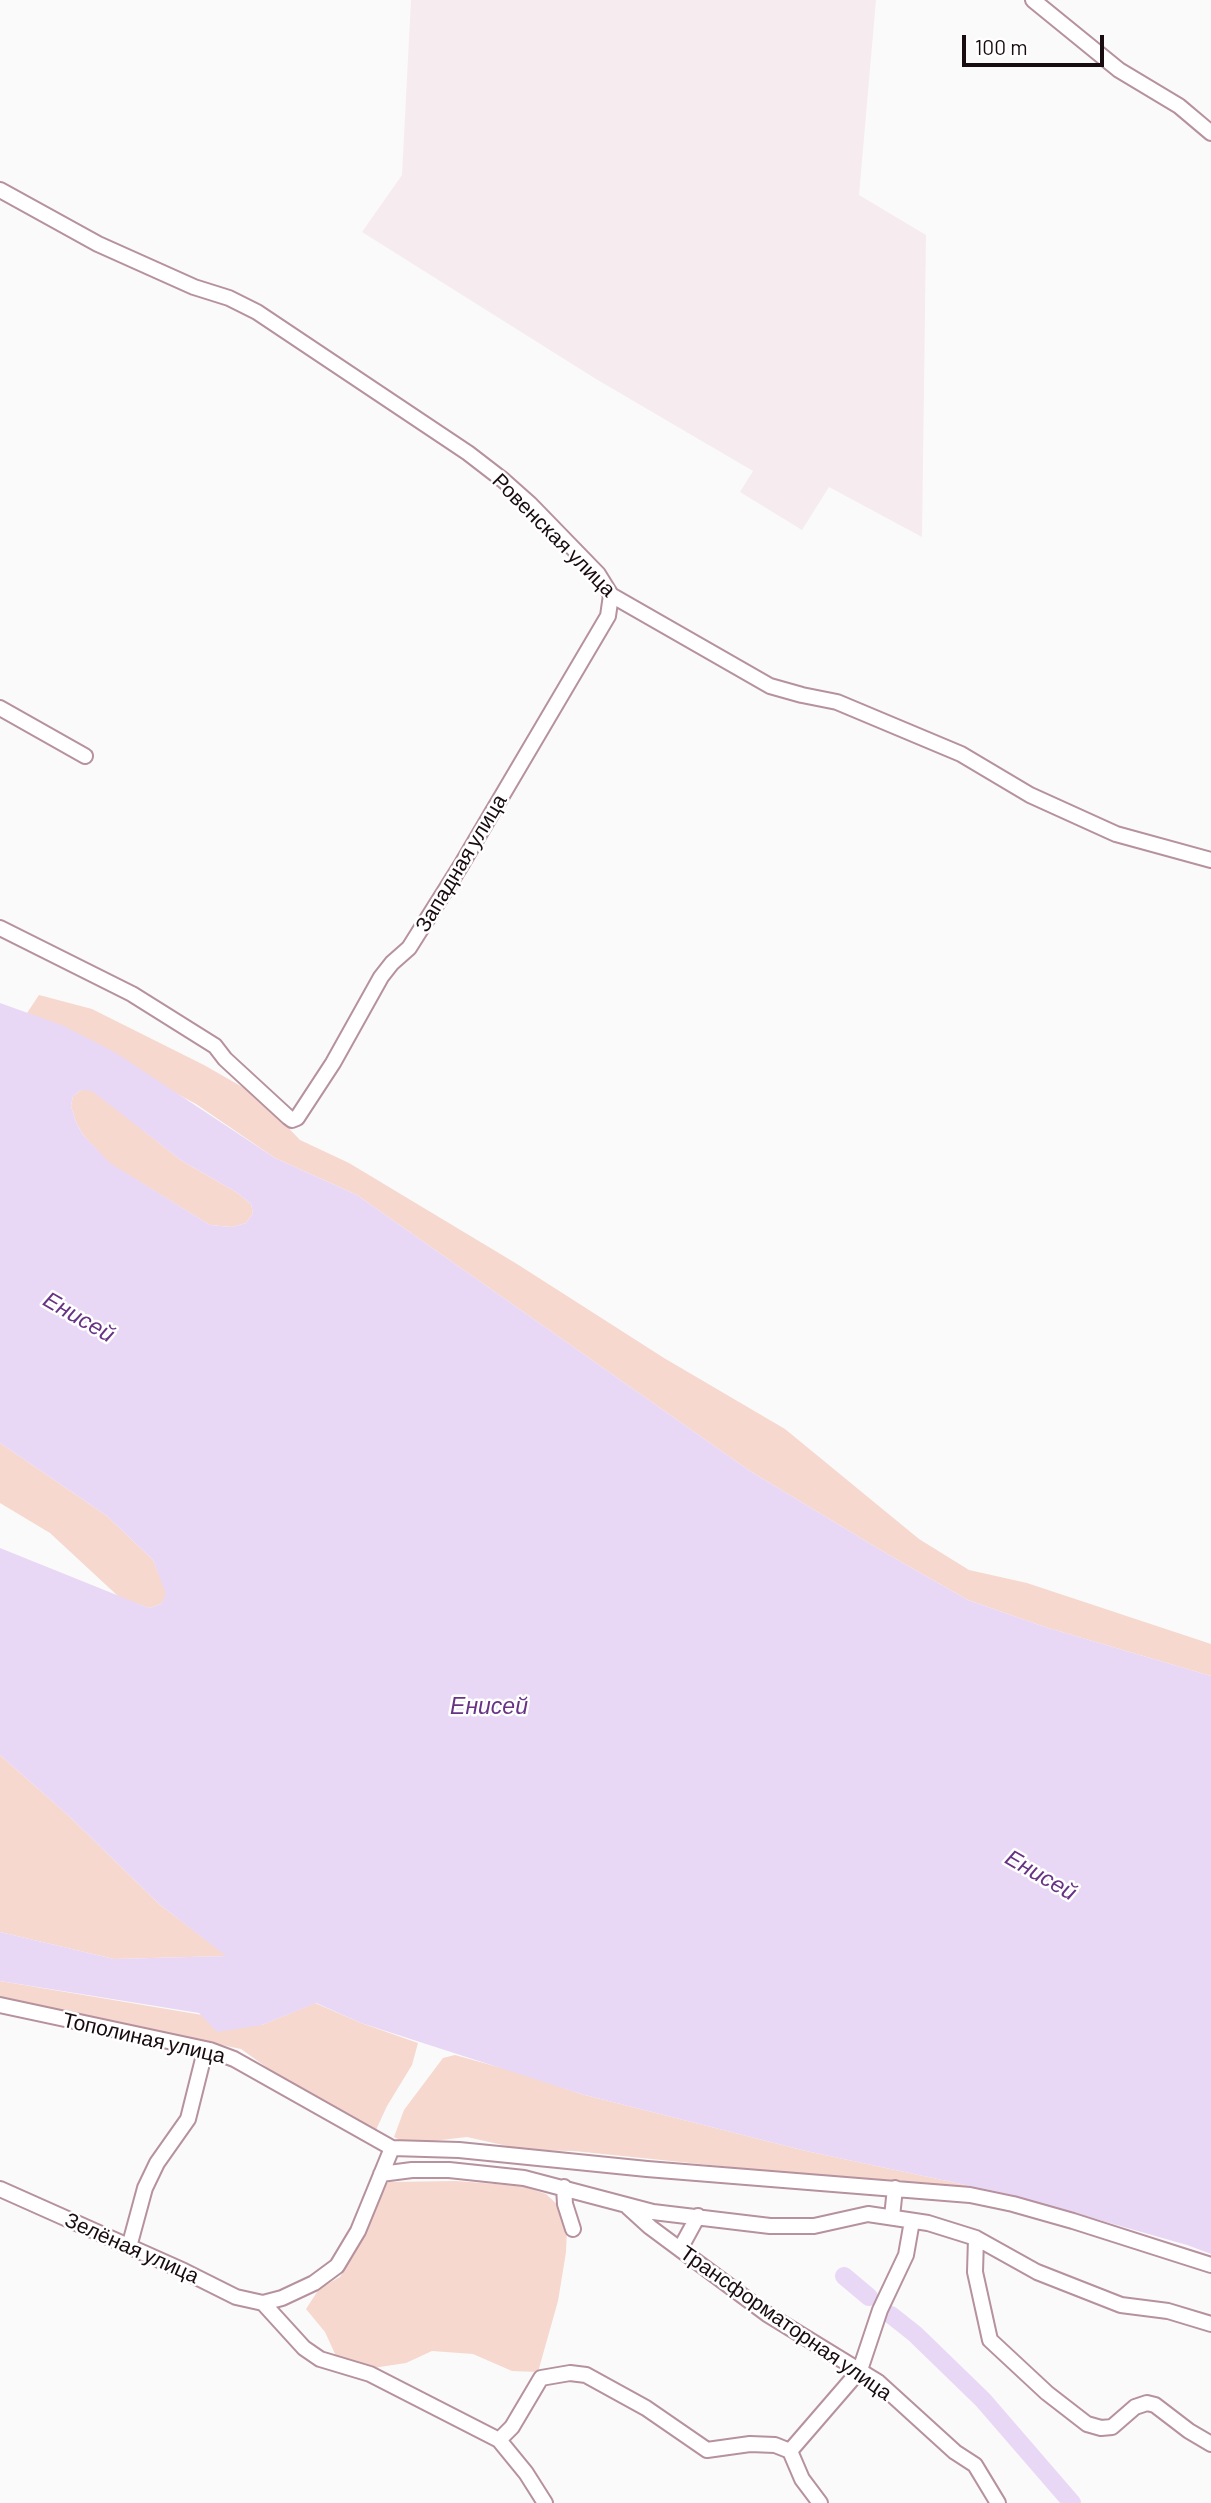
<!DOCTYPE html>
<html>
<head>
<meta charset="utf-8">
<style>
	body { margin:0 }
	#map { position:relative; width:1211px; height:2503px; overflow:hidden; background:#fafafa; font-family:Barlow,sans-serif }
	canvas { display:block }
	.scale { position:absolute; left:962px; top:35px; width:142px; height:32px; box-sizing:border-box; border:4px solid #190c11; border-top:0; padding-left:9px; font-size:21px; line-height:24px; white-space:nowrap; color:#190c11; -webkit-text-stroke:5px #fff; paint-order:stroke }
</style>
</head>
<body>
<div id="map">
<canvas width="1211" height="2503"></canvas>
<div class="scale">100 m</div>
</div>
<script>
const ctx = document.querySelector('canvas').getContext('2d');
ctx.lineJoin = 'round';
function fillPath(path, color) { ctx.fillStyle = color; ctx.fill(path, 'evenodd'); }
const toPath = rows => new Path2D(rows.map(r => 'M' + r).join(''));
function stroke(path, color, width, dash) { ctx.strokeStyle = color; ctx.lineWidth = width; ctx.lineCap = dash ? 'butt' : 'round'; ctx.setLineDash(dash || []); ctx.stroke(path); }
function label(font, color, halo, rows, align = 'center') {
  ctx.font = font + ' Barlow,sans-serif'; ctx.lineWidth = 5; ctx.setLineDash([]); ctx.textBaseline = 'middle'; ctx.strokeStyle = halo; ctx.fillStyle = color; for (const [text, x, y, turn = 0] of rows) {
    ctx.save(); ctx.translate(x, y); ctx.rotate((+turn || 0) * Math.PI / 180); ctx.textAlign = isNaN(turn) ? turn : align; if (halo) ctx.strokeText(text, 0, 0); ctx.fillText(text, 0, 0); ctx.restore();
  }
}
const built = toPath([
	[411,0,876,0,859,195,926,235,922,537,829,487,802,530,740,492,753,471,596,379,362,232,402,175]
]);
const green = toPath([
	[39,995,92,1009,204,1065,258,1096,300,1140,349,1163,517,1264,664,1358,785,1429,919,1539,969,1570,1027,1583,1211,1644,1211,1676,1045,1627,968,1600,889,1555,750,1471,357,1195,275,1158,196,1104,27,1013],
	[81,1090,92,1090,182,1161,236,1192,251,1204,253,1213,246,1223,232,1227,210,1225,109,1163,83,1135,76,1122,71,1106,73,1096],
	[0,1443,107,1516,153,1560,167,1594,161,1604,149,1608,119,1597,50,1533,0,1503],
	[0,1755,70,1817,159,1904,227,1956,114,1959,0,1932],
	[0,1981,262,2025,315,2003,361,2023,418,2043,412,2065,387,2106,375,2132,307,2096,241,2049,0,1999],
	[455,2055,516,2072,581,2094,806,2151,1008,2194,905,2181,749,2169,574,2151,525,2150,467,2137,407,2144,394,2137,404,2110,443,2058],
	[456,2181,522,2186,546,2194,561,2208,567,2228,566,2252,558,2301,538,2372,512,2371,473,2354,432,2351,406,2363,373,2368,336,2356,325,2332,306,2309,319,2289,340,2277,359,2243,388,2182]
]);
const water = toPath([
	[0,1003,64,1026,116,1053,275,1158,357,1195,750,1471,889,1555,968,1600,1045,1627,1211,1676,1211,2254,1187,2245,1008,2194,806,2151,581,2094,361,2023,316,2003,262,2025,217,2032,199,2013,0,1981,0,1932,114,1959,226,1956,159,1904,70,1817,0,1755,0,1548,149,1608,161,1604,166,1594,153,1560,107,1516,0,1443],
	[81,1090,92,1091,182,1161,236,1192,251,1204,253,1213,246,1223,232,1227,210,1225,110,1163,83,1135,76,1122,71,1106,73,1096]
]);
const river = toPath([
	[844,2276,869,2297],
	[891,2315,915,2334,983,2400,1072,2503]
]);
const minor = toPath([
	[1033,0,1119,70,1179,106,1211,133],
	[0,190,98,244,194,287,229,298,257,312,468,453,503,480,530,504,598,574,611,595,770,686,802,695,837,702,961,754,1030,795,1116,834,1211,860],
	[0,708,85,756],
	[0,928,132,994,215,1046,225,1059,288,1117,292,1120,297,1118,333,1063,381,977,392,963,409,948,460,867,608,616,611,595],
	[0,2005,210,2050,234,2059,392,2148,459,2150,647,2169,970,2195,1013,2204,1073,2221,1211,2265],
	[381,2174,412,2170,449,2170,524,2178,653,2212,770,2226,814,2226,868,2214,928,2223,976,2238,1037,2272,1121,2305,1168,2311,1211,2324],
	[564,2187,565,2204,573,2229],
	[0,2189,184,2271,236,2297,263,2303,282,2298,314,2283,337,2266,358,2231,392,2148],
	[628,2207,650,2227,767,2314,878,2382,955,2452,975,2465,998,2503],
	[892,2217,895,2188],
	[976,2238,975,2272,990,2340,1047,2393,1087,2424,1101,2428,1112,2427,1135,2407,1147,2403,1155,2405,1189,2431,1211,2444],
	[129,2247,145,2188,157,2163,188,2119,203,2059,210,2050],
	[680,2249,698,2216],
	[263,2303,304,2348,320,2359,370,2374,499,2440,526,2473,545,2503],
	[499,2440,512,2427,541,2378,570,2373,586,2375,646,2408,707,2450,750,2444,775,2445,790,2451,802,2479,820,2503],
	[790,2451,860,2370,880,2310,906,2255,912,2221]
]);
const streetNames = [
	["Ровенская улица",554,535,45],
	["Западная улица",461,863,-59],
	["Тополиная улица",144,2038,13],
	["Зелёная улица",132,2248,24],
	["Трансформаторная улица",786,2323,35]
];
const waterNames = [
	["Енисей",79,1317,30],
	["Енисей",489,1706],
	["Енисей",1041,1875,30]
];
fillPath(built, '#f6ebef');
fillPath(green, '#f6d8cf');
fillPath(water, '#e9d8f5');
stroke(river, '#e9d8f5', 18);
stroke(minor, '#b6919e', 18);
stroke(minor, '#fff', 14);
label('21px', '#190c11', '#fff', streetNames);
label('italic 23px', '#673385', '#fff', waterNames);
</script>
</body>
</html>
